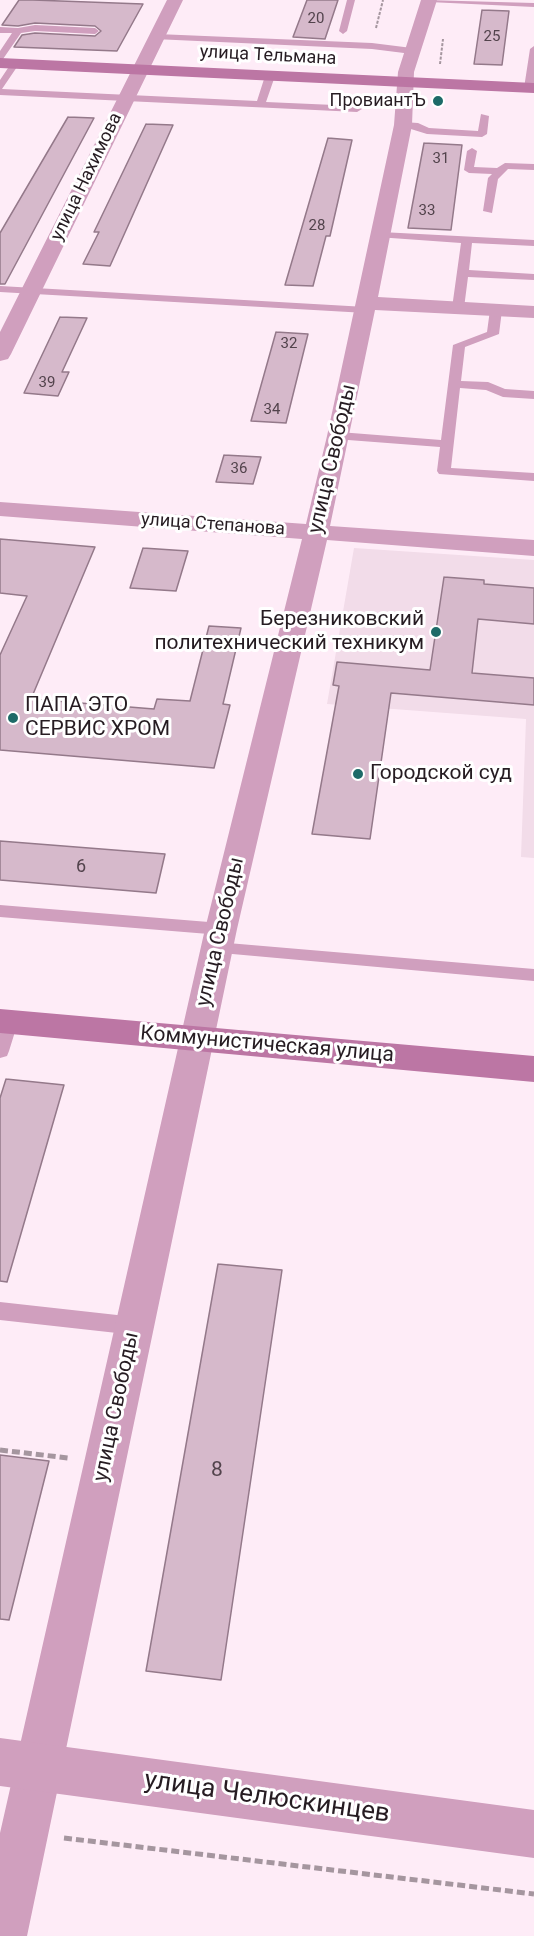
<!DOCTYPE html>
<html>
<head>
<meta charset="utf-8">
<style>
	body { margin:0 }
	canvas { display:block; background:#feecf7 }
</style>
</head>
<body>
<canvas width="534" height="1936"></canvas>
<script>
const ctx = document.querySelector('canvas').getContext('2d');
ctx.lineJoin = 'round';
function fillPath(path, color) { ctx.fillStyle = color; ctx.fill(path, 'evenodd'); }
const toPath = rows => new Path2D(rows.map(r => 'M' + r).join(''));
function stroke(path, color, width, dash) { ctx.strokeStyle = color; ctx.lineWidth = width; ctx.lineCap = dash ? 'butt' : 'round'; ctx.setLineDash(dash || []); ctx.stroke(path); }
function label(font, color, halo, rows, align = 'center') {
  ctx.font = font + ' Roboto,sans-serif'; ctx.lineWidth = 6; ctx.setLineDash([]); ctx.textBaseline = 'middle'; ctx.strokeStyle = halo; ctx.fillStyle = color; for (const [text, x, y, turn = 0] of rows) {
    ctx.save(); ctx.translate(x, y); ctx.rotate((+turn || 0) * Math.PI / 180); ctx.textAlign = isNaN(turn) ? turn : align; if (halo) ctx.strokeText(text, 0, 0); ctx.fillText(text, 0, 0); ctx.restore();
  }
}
const built = toPath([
	[354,548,534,560,534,858,521,857,526,719,327,704]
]);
const building = toPath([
	[19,0,33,0,143,4,117,51,14,47,22,35,35,33,95,36,101,31,95,26,35,23,18,26,2,25,19,0],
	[307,0,338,0,325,39,293,37,307,0],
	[482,10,509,11,502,65,474,64,482,10],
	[68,117,94,118,5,284,0,284,0,233,68,117],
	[146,124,173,125,110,266,83,264,99,232,94,232,146,124],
	[328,138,352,140,330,236,326,236,313,286,285,285,328,138],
	[424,143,462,145,451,230,408,228,424,143],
	[60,317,87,318,62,372,69,372,58,396,24,393,60,317],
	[276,332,308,334,286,423,251,421,276,332],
	[224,455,261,457,253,484,216,482,224,455],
	[0,539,95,547,31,699,154,709,157,699,190,701,209,626,241,628,223,704,230,705,214,768,0,750,0,655,27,596,0,593,0,539],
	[143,548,188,551,176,591,130,588,143,548],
	[444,577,484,580,484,584,534,588,534,624,478,619,472,673,534,678,534,705,391,693,370,839,312,834,339,686,333,685,337,662,430,670,444,577],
	[0,841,165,854,156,893,0,880,0,841],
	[6,1079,64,1085,7,1282,0,1281,0,1098,6,1079],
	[218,1264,282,1270,221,1680,146,1671,218,1264],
	[0,1455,49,1461,9,1620,0,1619,0,1455]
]);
const pathFar1 = toPath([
	[376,28,383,0],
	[440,64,443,39]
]);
const path = toPath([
	[0,1450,68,1458],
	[64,1838,534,1894]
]);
const service = toPath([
	[347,0,355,0,347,31,343,34,339,31,347,0],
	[425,0,534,3,534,7,429,2,425,0],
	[35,25,95,28,99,31,95,34,35,31,21,33,3,59,0,60,0,51,12,33,0,33,0,27,18,28,35,25],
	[157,34,372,43,412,48,416,51,412,54,372,49,154,39,154,35,157,34],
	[534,46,534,85,532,90,529,91,524,88,530,49,534,46],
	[15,61,19,64,2,89,257,101,265,76,270,73,275,76,266,102,357,106,362,109,357,112,0,95,0,80,12,62,15,61],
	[481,114,489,116,487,134,482,137,427,134,398,125,403,122,418,123,429,128,478,131,481,114],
	[472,148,477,151,474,167,497,168,505,163,534,164,534,170,508,169,498,179,492,213,483,211,488,178,492,174,469,173,464,170,467,151,472,148],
	[381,232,534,240,534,246,472,243,469,270,534,274,534,280,468,277,464,308,458,311,454,310,452,308,461,243,377,237,376,235,381,232],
	[0,286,366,307,372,310,366,313,0,292,0,286],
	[496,307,502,310,499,334,465,347,461,381,488,382,505,389,534,391,534,399,503,397,486,390,460,388,451,468,534,473,534,481,439,474,437,471,440,447,335,439,333,436,339,432,441,440,453,345,487,332,490,310,496,307],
	[0,905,221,923,227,925,230,929,227,933,221,935,0,917,0,905],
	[216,942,534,969,534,981,210,952,207,948,210,944,216,942],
	[9,1015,16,1017,18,1022,9,1051,7,1056,0,1058,0,1022,2,1017,9,1015],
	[0,1302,135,1317,143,1320,146,1326,143,1332,135,1335,0,1320,0,1302]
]);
const minor = toPath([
	[167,0,183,0,11,354,8,359,0,361,0,332,167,0],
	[421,0,437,0,414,72,412,125,378,297,534,306,534,318,375,310,330,526,534,540,534,556,327,540,237,929,27,1936,0,1936,0,1833,205,929,302,539,0,516,0,502,306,524,327,436,394,125,398,72,421,0]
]);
const tertiary = toPath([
	[0,1738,534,1810,534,1858,0,1786,0,1738]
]);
const secondary = toPath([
	[0,58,534,83,534,93,0,68,0,58],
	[0,1009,534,1056,534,1082,0,1033,0,1009]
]);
const markers = [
	[438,101,6,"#1d6a68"],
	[436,632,6,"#1d6a68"],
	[13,718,6,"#1d6a68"],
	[358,774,6,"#1d6a68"]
];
const farNumbernames = [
	["20",316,19],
	["25",492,37],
	["31",441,159],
	["33",427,211],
	["28",317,226],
	["32",289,344],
	["39",47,383],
	["34",272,410],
	["36",239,469]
];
const farStreetnames = [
	["улица Тельмана",268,56,3],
	["улица Нахимова",87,177,-64],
	["улица Степанова",213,525,4]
];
const farPoinames = [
	["ПровиантЪ",426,101]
];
const numberNames = [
	["6",81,867]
];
const streetNames = [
	["улица Свободы",333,459,-77],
	["улица Свободы",221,932,-77],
	["Коммунистическая улица",267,1045,5],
	["улица Свободы",117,1407,-78]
];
const poiNames = [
	["Березниковский",424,620,"right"],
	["политехнический техникум",424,644,"right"],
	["ПАПА ЭТО",25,706],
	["СЕРВИС ХРОМ",25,730],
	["Городской суд",370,774]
];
const nearNumbernames = [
	["8",217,1471]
];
const nearStreetnames = [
	["улица Челюскинцев",267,1798,8]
];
fillPath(built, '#f2dce9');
fillPath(building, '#d6b9cb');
stroke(building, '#94798a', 1.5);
stroke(pathFar1, '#a5969f', 2, [3, 1.5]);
stroke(path, '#a5969f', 5, [8, 4]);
fillPath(service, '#d09fbe');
fillPath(minor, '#d09fbe');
fillPath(tertiary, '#d09fbe');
fillPath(secondary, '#bc76a4');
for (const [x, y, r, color] of markers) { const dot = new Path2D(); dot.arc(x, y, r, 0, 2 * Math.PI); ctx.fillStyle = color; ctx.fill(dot); stroke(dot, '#fff', 2); }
label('15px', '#52434c', null, farNumbernames);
label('18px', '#261c22', '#fff', farStreetnames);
label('18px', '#261c22', '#fff', farPoinames, 'right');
label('18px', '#52434c', null, numberNames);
label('21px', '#261c22', '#fff', streetNames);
label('21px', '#261c22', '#fff', poiNames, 'left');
label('21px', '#52434c', null, nearNumbernames);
label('26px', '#261c22', '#fff', nearStreetnames);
</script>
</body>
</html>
